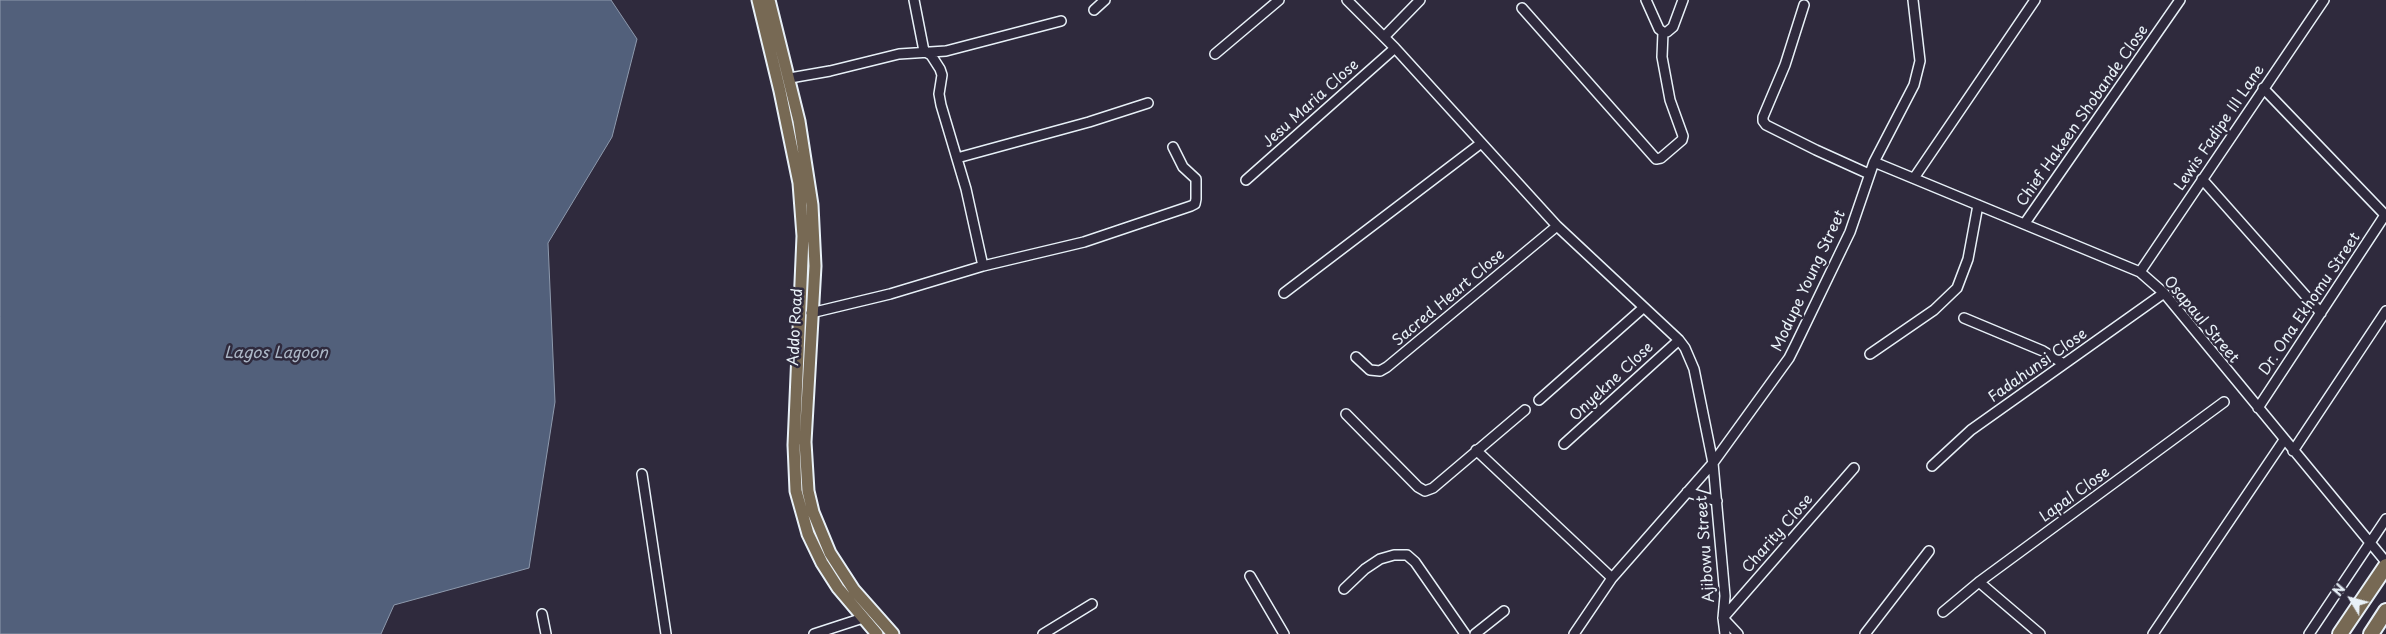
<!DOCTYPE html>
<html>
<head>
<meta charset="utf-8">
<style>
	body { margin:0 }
	#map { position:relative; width:2386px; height:634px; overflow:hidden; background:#2f2a3d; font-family:"Playpen Sans",sans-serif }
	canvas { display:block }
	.north { position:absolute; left:2326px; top:574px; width:50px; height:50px; -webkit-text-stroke:4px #2f2a3d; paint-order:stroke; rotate:307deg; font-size:14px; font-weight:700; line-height:20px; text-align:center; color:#e8f1f8 }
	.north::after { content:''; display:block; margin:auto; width:18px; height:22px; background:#e8f1f8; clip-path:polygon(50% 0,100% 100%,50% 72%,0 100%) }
</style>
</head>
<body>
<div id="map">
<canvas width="2386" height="634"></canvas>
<div class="north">N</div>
</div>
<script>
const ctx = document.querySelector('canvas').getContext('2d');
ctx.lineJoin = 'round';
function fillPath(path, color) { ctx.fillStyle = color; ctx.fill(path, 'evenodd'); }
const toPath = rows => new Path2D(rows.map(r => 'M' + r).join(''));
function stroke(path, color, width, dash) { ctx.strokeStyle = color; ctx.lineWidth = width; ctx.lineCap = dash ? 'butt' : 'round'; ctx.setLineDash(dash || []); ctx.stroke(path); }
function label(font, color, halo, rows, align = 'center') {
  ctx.font = font + ' "Playpen Sans",sans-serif'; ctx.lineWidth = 5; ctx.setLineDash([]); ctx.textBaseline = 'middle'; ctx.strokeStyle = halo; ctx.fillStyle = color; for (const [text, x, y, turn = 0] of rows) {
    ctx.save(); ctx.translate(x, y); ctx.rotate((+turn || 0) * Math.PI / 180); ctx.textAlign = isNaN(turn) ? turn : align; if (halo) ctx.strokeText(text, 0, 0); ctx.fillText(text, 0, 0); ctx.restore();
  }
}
const water = toPath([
	[0,0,611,0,637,39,612,137,548,243,555,402,529,568,394,605,381,634,0,634,0,0]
]);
const minor = toPath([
	[914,0,924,51,931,55,940,69,942,75,939,94,941,105,966,189,983,266],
	[1347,0,1395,48,1557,226,1679,340,1685,348,1694,369,1713,463,1725,596,1723,618,1725,634],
	[1646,0,1659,29,1663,32,1667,32,1673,27,1683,0],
	[1804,5,1785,65,1763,117,1763,121,1766,125,1816,150,1869,174],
	[1522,8,1656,159,1661,158,1682,140,1683,136,1670,100,1662,57,1663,32],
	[1094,10,1105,0],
	[1384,37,1420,0],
	[1215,54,1279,0],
	[790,78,830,71,899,54,946,51,1061,21],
	[2263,88,2386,216],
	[957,158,1089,122,1148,103],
	[1874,162,2140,272,2164,293,2386,562],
	[1914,178,2035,0],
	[2202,179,2321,313],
	[1246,180,1395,48],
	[2025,223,2180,0],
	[2140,272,2324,0],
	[1284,293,1480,144],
	[811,313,890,294,983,266,1084,242,1191,206,1195,204,1196,199,1196,179,1183,167,1173,147],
	[1964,318,2043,351,2064,364],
	[1870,354,1934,310,1957,288,1968,259,1978,205],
	[1356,357,1370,370,1380,371,1387,367,1557,226],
	[1539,400,1643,308],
	[2258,408,2385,215],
	[1346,414,1418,487,1425,491,1433,488,1525,410],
	[1564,444,1679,340],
	[1476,450,1612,578],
	[2293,451,2386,311],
	[1932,466,1971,430,2164,293],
	[642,474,666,634],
	[1687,492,1717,501],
	[1250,576,1284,634],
	[1979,582,2040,634],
	[1344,589,1365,569,1380,559,1394,555,1407,555,1415,562,1465,634],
	[1943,612,1979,582,2224,402],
	[542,614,546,634],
	[814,634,863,618],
	[1043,634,1092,604],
	[1475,634,1504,611],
	[1574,634,1612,578,1713,463,1789,358,1796,344,1850,232,1874,162,1914,85,1920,61,1913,0],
	[1738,634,1723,618,1854,468],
	[1865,634,1929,551],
	[2153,634,2284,440],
	[2309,634,2386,519]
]);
const major = toPath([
	[758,0,780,91,799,183,803,236,794,445,796,491,808,534,822,563,838,588,877,634],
	[769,0,799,121,812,205,815,266,805,442,808,491,813,512,830,553,854,590,893,634]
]);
const highway = toPath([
	[2340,634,2386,566],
	[2371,634,2386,611]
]);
const streetNames = [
	["Jesu Maria Close",1311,104,-42],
	["Chief Hakeen Shobande Close",2083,116,-55],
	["Lewis Fadipe III Lane",2220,128,-56],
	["Modupe Young Street",1809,281,-65],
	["Sacred Heart Close",1449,298,-40],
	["Dr. Ona Ekhomu Street",2310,304,-56],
	["Osapaul Street",2201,320,50],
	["Addo Road",796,327,-87],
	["Fadahunsi Close",2038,366,-35],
	["Onyekne Close",1612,382,-43],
	["Lapal Close",2075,495,-36],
	["Charity Close",1778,534,-49],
	["Ajibowu Street",1706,549,-94]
];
const waterNames = [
	["Lagos Lagoon",276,354]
];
fillPath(water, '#52607b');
stroke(water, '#8e9aad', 1);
stroke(minor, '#e8f1f8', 12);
stroke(major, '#e8f1f8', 15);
stroke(highway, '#e8f1f8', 18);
stroke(minor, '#2f2a3d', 9);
stroke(major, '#776954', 11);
stroke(highway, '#776954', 14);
label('15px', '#e8f1f8', '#2f2a3d', streetNames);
label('italic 16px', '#acb7c6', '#2f2a3d', waterNames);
</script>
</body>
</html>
